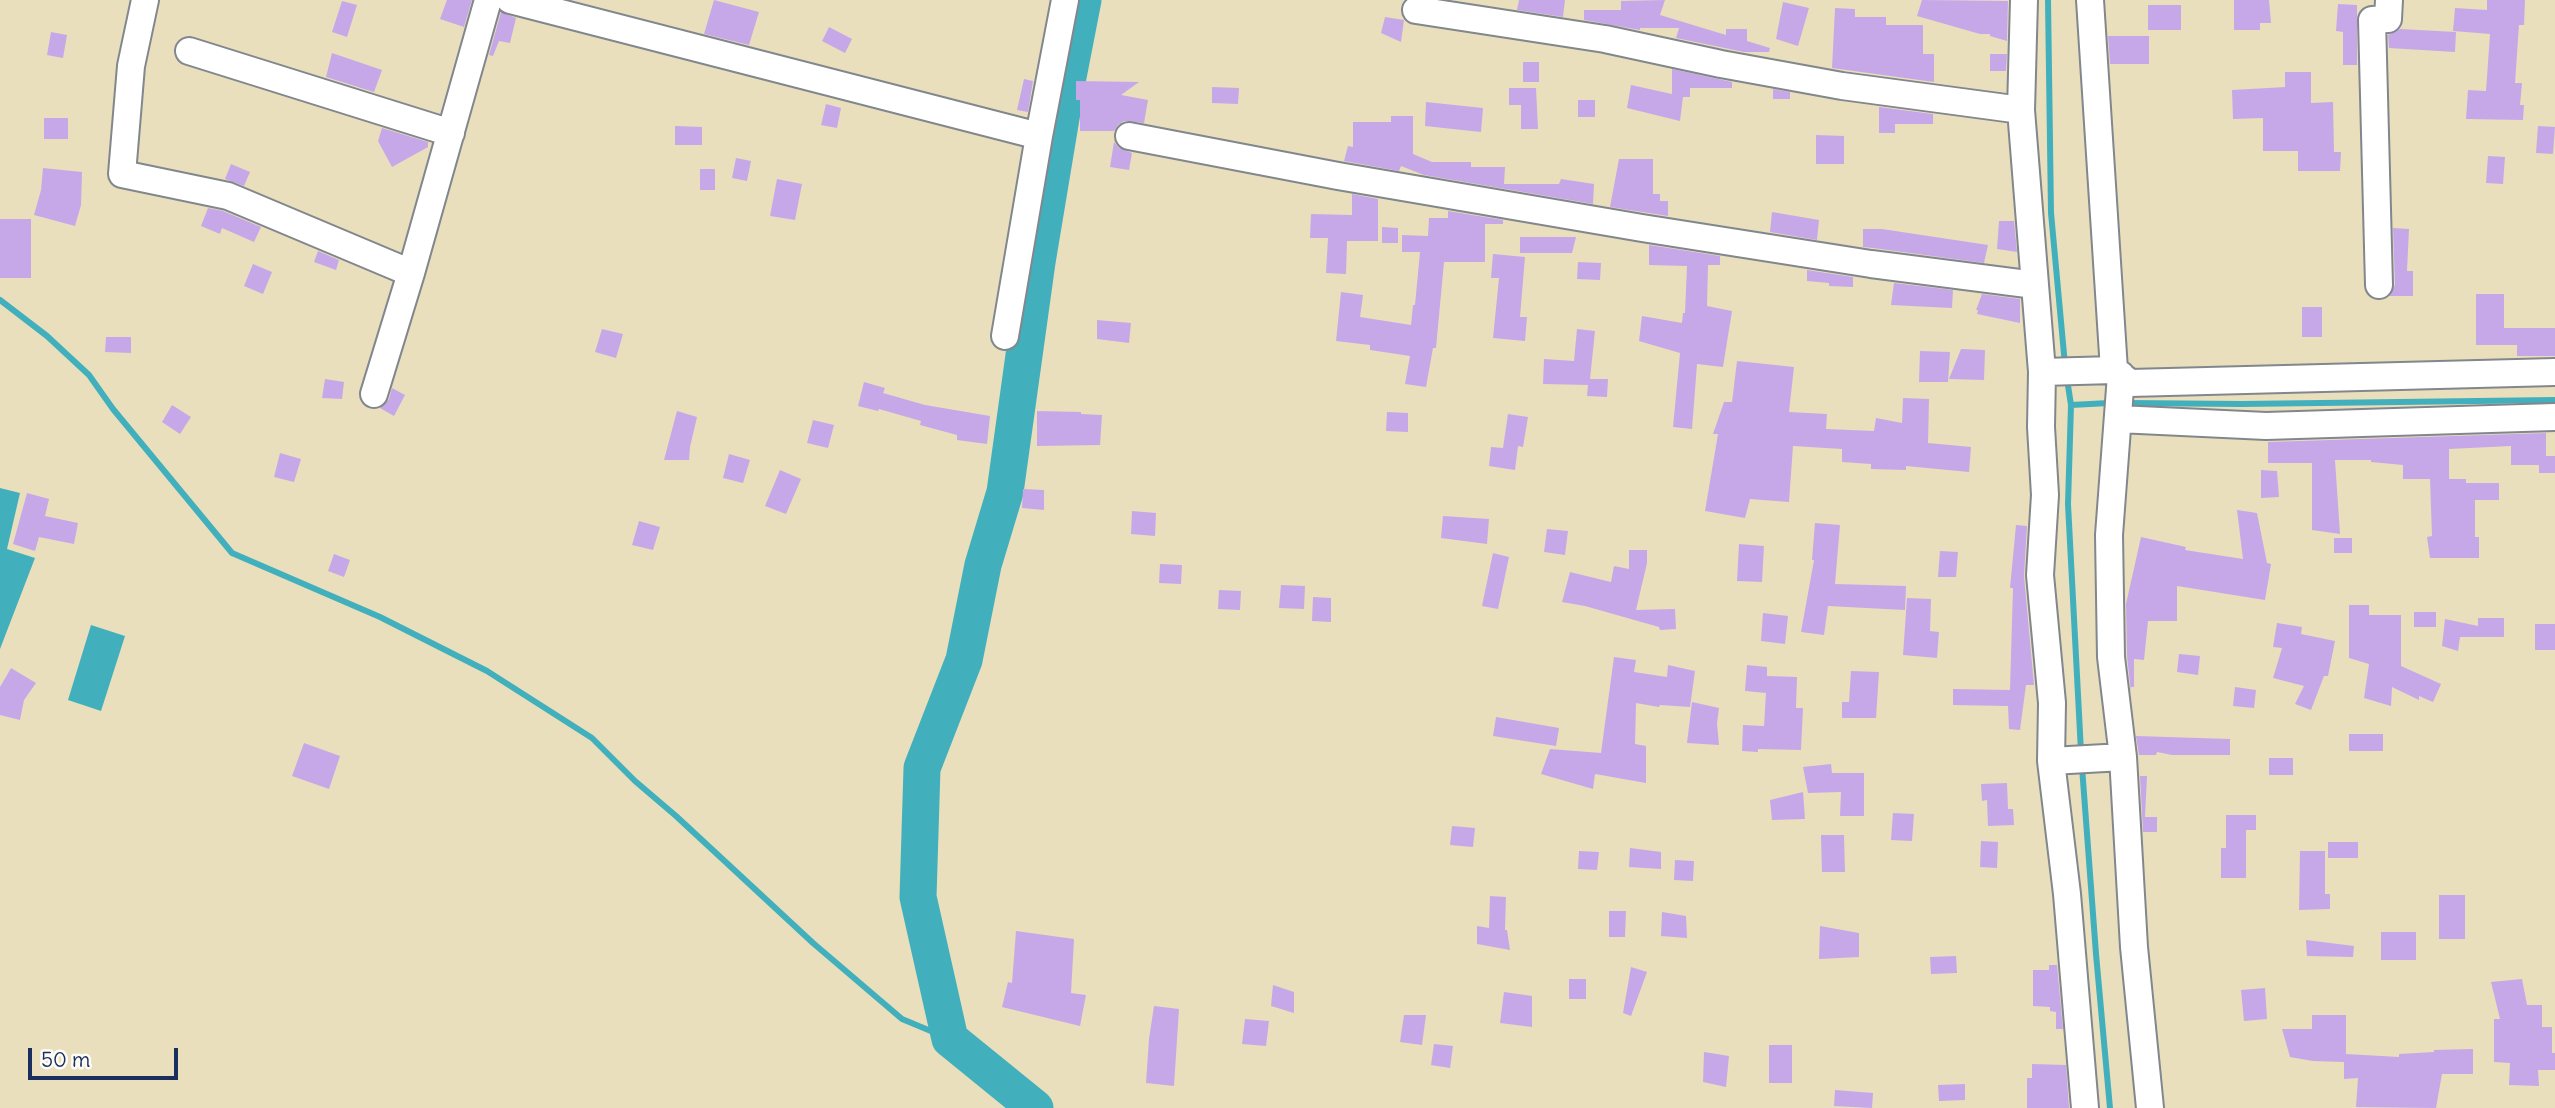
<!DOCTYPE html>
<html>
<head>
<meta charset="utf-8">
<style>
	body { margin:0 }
	#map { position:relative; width:2555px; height:1108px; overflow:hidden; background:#e9dfbc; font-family:Delius,sans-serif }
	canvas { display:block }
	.scale { position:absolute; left:28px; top:1048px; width:150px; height:32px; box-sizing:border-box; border:4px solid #1b2f5e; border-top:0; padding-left:9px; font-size:21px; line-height:24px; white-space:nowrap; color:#1b2f5e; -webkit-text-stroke:5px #fdfcf7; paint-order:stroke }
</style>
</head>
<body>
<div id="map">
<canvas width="2555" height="1108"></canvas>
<div class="scale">50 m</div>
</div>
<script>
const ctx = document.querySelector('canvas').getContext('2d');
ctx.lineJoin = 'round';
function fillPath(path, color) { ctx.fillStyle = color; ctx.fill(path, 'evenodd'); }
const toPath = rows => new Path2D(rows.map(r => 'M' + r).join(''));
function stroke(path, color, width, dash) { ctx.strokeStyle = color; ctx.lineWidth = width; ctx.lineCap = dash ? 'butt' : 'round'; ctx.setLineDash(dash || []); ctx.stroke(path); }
const water = toPath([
	[0,488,20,493,7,549,35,558,0,649],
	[91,625,125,636,101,711,68,700]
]);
const stream = toPath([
	[2048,0,2051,213,2065,365],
	[0,300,47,336,89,375,113,409,232,553,380,617,487,671,592,738,635,781,676,816,813,943,902,1019,950,1039],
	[2067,379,2071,405,2068,504,2081,752],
	[2126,403,2242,404,2555,400],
	[2071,405,2109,403],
	[2082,767,2096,954,2110,1108]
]);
const river = toPath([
	[1035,1108,950,1039,918,897,922,768,964,660,983,565,1005,492,1037,262,1067,82,1083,0]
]);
const building = toPath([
	[447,0,472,0,464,27,440,19],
	[714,0,759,12,749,45,704,34],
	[1519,0,1565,0,1563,17,1517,10],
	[1665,0,1660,15,1726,35,1726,29,1747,29,1747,41,1770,48,1769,52,1744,52,1676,38,1679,28,1640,28,1640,30,1584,20,1584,10,1621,10,1621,1],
	[1922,0,2008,1,2007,41,1990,36,1990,34,1980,34,1917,16],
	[2234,0,2269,0,2271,23,2260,23,2260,30,2234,30],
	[2487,0,2525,0,2524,25,2519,25,2515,83,2522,83,2520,105,2524,105,2523,120,2466,119,2468,90,2486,91,2490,34,2453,31,2455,8,2487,10],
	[342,1,357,5,347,37,332,32],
	[1783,2,1809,8,1798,46,1776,39],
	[2338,4,2357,5,2357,65,2343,65,2343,32,2336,31],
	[2148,5,2181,5,2181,30,2148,30],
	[1835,8,1855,9,1855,17,1886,17,1886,25,1923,25,1923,54,1934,54,1934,82,1832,68],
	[501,12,516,18,510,43,499,41,493,56,489,55],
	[1385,17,1404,20,1401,42,1381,33],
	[829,27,852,39,845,53,822,41],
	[2400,29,2456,32,2455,52,2389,48,2388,35],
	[51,32,67,35,63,58,47,55],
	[2108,36,2149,36,2149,64,2110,64],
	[332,53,382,70,374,92,326,77],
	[1990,54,2007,54,2006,71,1990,71],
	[1523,62,1539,62,1539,82,1523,82],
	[1672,69,1732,82,1732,88,1690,88,1690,97,1683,97,1680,121,1627,108,1631,85,1672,94],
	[2285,72,2311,72,2311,103,2333,102,2334,152,2341,152,2340,171,2298,171,2298,151,2263,151,2263,118,2233,119,2232,90,2285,87],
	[1024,79,1033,81,1028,112,1017,110],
	[1076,81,1139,82,1121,95,1148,100,1144,123,1124,121,1118,125,1114,131,1080,131,1080,100,1076,100],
	[1212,87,1239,88,1238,104,1212,103],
	[1509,88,1536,88,1538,129,1521,129,1521,105,1509,105],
	[1773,89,1790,92,1790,99,1773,99],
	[1578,100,1595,100,1595,117,1578,117],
	[1426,102,1483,108,1481,132,1425,126],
	[826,104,841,108,837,128,821,125],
	[1879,107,1933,114,1933,124,1895,124,1895,133,1879,133],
	[1391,116,1413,116,1413,154,1432,162,1471,162,1471,167,1505,167,1504,184,1559,184,1561,179,1594,184,1593,204,1424,175,1401,166,1399,171,1344,161,1348,146,1353,147,1353,122,1391,122],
	[44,118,68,118,68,139,44,139],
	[675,126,702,127,702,145,675,145],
	[2538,126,2555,127,2553,154,2536,153],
	[382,128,428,142,428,147,392,167,378,141],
	[1816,135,1844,136,1844,164,1816,164],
	[1114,142,1119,148,1132,153,1129,170,1110,167],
	[2488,156,2505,157,2503,184,2486,183],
	[736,158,751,161,747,181,732,178],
	[1619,159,1653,159,1653,194,1660,194,1660,201,1668,201,1668,216,1610,207],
	[231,164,250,172,244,186,225,179],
	[43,168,82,172,81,205,75,226,34,215,41,190],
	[700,169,715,169,715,190,700,190],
	[777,179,802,184,795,220,770,216],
	[1352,194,1378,199,1378,241,1347,241,1346,274,1326,273,1328,238,1310,238,1311,214,1352,215],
	[208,208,223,211,261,227,254,242,222,228,220,234,201,226],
	[1448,211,1503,220,1503,224,1485,224,1485,262,1444,262,1436,348,1433,348,1426,387,1405,384,1410,356,1370,350,1370,345,1336,341,1341,292,1363,295,1360,317,1411,325,1413,305,1415,305,1420,252,1402,252,1402,235,1428,236,1429,218,1448,218],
	[1772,212,1819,220,1817,240,1770,232],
	[0,219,31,219,31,278,0,278],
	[1999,221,2014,221,2017,252,1997,249],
	[1382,227,1398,228,1398,243,1382,243],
	[2393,228,2409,229,2407,271,2413,271,2413,296,2389,296,2395,285],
	[1863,229,1882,229,1988,245,1984,263,1873,248,1863,247],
	[1520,237,1576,237,1572,253,1520,253],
	[1649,245,1720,256,1720,265,1708,265,1707,306,1732,311,1723,367,1697,364,1692,429,1673,427,1680,353,1639,341,1642,316,1682,323,1683,313,1685,313,1687,266,1649,265],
	[318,251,339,260,336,270,314,262],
	[1493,254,1525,257,1520,317,1527,317,1525,341,1493,338,1499,278,1491,278],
	[1578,262,1601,263,1600,280,1577,279],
	[253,264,272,272,263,294,244,286],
	[1807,270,1853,277,1853,287,1829,286,1829,283,1807,281],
	[1894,283,1953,290,1952,308,1891,305],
	[1982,294,2020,299,2020,323,1977,314,1978,310,1976,310],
	[2476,294,2504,294,2504,328,2555,328,2555,356,2517,356,2517,345,2476,345],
	[2302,307,2322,307,2322,337,2302,337],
	[1097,320,1131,323,1129,343,1097,339],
	[602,329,623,334,616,358,595,352],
	[1577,329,1595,331,1590,379,1608,379,1607,397,1587,396,1588,385,1543,384,1544,359,1574,361],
	[106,337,131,337,131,353,105,352],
	[1961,349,1985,350,1984,380,1949,379],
	[1920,351,1950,352,1948,382,1919,382],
	[1737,361,1794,367,1789,412,1827,414,1826,429,1874,431,1876,418,1902,423,1903,398,1929,399,1928,443,1971,447,1969,472,1906,466,1906,470,1871,469,1871,464,1842,462,1842,449,1793,446,1789,502,1750,499,1745,518,1705,511,1718,434,1713,434,1724,402,1732,402],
	[325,379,344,382,342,399,322,398],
	[864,382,885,388,883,393,925,405,990,416,987,444,957,440,957,435,920,425,921,421,879,409,878,411,858,406],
	[392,388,405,395,394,416,380,408,389,399],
	[172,405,191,417,180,434,162,422],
	[677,411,697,417,690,447,689,460,664,460],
	[1037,411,1081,412,1081,414,1102,415,1100,445,1037,446],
	[1387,412,1408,413,1408,432,1386,431],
	[1508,414,1528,417,1523,447,1518,446,1515,470,1489,466,1491,447,1503,448],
	[813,420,834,425,828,448,807,443],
	[2546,433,2546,456,2555,456,2555,473,2539,473,2539,465,2511,465,2511,446,2449,449,2449,479,2466,479,2466,483,2499,483,2499,500,2475,500,2475,537,2479,537,2479,558,2430,558,2427,537,2432,536,2430,479,2403,479,2403,465,2371,462,2371,460,2335,460,2340,534,2312,530,2312,463,2268,463,2268,442],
	[280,453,301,459,294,482,274,477],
	[729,454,750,460,743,483,723,478],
	[780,470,801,479,786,514,765,506],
	[2261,470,2277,471,2279,497,2261,498],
	[1023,489,1044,490,1044,510,1022,508],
	[27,493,49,499,45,516,78,523,74,544,39,537,35,551,13,544],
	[2237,510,2257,513,2267,563,2271,564,2265,600,2177,586,2177,621,2148,621,2144,660,2134,659,2134,687,2131,687,2131,693,2127,656,2126,604,2141,537,2186,547,2185,550,2243,559],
	[1132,511,1156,513,1155,536,1131,534],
	[1443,516,1489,519,1487,544,1441,538],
	[639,521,660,527,653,550,632,545],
	[1815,523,1840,525,1835,584,1906,586,1905,610,1828,606,1824,635,1801,632,1814,560,1812,560],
	[2016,525,2027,526,2024,576,2034,685,2026,685,2020,730,2009,729,2008,706,1953,705,1953,689,2010,690,2013,588,2010,588],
	[1547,529,1568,531,1565,555,1544,552],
	[2334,538,2352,538,2352,553,2334,553],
	[1739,544,1764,546,1762,582,1737,581],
	[1629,550,1647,550,1647,563,1636,610,1675,609,1676,629,1660,630,1659,627,1585,606,1562,602,1570,572,1611,582,1614,566,1629,569],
	[1940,551,1958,552,1956,577,1938,577],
	[1493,553,1509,557,1498,609,1482,606],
	[334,554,350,560,344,577,328,571],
	[1160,564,1182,565,1181,584,1159,583],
	[1281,585,1305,586,1304,609,1279,608],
	[1219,590,1241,591,1240,610,1218,609],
	[1313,597,1331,598,1331,622,1312,621],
	[1907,598,1931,599,1930,631,1939,632,1937,658,1903,655],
	[2349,605,2369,605,2369,615,2401,615,2401,666,2441,684,2433,702,2419,696,2419,700,2392,687,2391,706,2364,698,2369,664,2349,658],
	[2414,612,2436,612,2436,627,2414,627],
	[1763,613,1788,616,1785,644,1761,641],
	[2478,618,2504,618,2504,637,2460,637,2458,651,2442,646,2445,619,2478,626],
	[2277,623,2302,627,2301,634,2335,641,2328,676,2324,676,2311,710,2295,704,2304,686,2273,678,2282,648,2273,647],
	[2535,624,2555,624,2555,650,2535,650],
	[2179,654,2200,656,2198,675,2177,672],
	[1614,657,1636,660,1634,672,1667,677,1668,665,1695,671,1690,707,1660,705,1659,707,1636,703,1635,744,1646,746,1646,783,1595,774,1593,789,1541,774,1550,749,1601,753],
	[1747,665,1767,667,1767,676,1797,677,1796,708,1803,708,1801,750,1758,749,1758,752,1742,751,1743,725,1764,726,1766,693,1745,691],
	[11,668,36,683,24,700,20,720,0,715,0,687],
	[1851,671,1879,672,1876,718,1842,718,1842,702,1849,702],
	[2235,687,2256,690,2254,708,2233,706],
	[1692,702,1719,708,1717,723,1719,745,1687,743],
	[1496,717,1559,728,1556,746,1493,736],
	[2349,734,2383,734,2383,751,2349,751],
	[2136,736,2230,739,2230,755,2172,755,2157,752,2156,755,2139,755],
	[304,743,340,756,329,789,292,776],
	[2269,758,2293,758,2293,775,2269,775],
	[1831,764,1832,773,1864,773,1864,816,1840,816,1841,792,1808,793,1803,767],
	[2140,776,2147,776,2145,817,2157,817,2157,832,2143,832],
	[2007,783,2008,809,2013,809,2014,825,1988,826,1987,800,1982,801,1981,784],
	[1803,792,1805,819,1772,820,1770,800],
	[1893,813,1914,814,1912,841,1891,840],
	[2226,815,2256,815,2256,830,2246,830,2246,878,2221,878,2221,848,2226,848],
	[1452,826,1475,828,1473,847,1450,845],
	[1821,835,1844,835,1845,872,1822,872],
	[1981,841,1998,842,1997,868,1980,867],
	[2328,842,2358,842,2358,858,2328,858],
	[1630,848,1661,852,1661,869,1629,867],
	[1579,851,1599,852,1597,870,1578,869],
	[2300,851,2325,851,2325,894,2330,894,2330,909,2299,910],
	[1675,860,1694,861,1693,881,1674,880],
	[2439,895,2465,895,2465,939,2439,939],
	[1490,896,1506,897,1505,930,1507,930,1510,950,1477,944,1477,926,1489,928],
	[1609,911,1626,911,1625,937,1609,937],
	[1662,912,1686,916,1687,938,1661,936],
	[1820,926,1859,933,1859,957,1819,959],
	[1016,931,1074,939,1071,993,1086,995,1080,1026,1002,1007,1008,982,1012,983],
	[2381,932,2416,932,2416,960,2381,960],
	[2306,940,2354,946,2353,957,2307,956],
	[1956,956,1957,973,1931,974,1930,957],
	[2049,965,2057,965,2063,1029,2056,1029,2056,1012,2050,1011,2050,1007,2033,1006,2033,970,2049,970],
	[1631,967,1647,972,1631,1016,1623,1013],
	[1569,979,1586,979,1586,999,1569,999],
	[2522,979,2527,1005,2542,1005,2542,1027,2552,1027,2552,1053,2555,1053,2555,1070,2538,1070,2539,1086,2509,1085,2510,1063,2494,1062,2494,1019,2500,1019,2491,982],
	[1273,985,1294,992,1294,1013,1271,1006],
	[2265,988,2267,1019,2244,1021,2241,990],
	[1504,992,1532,996,1532,1027,1500,1023],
	[1154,1006,1179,1009,1174,1086,1146,1083,1149,1039],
	[1404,1015,1426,1015,1422,1045,1400,1042],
	[2312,1015,2346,1015,2346,1054,2399,1057,2399,1054,2434,1052,2434,1050,2473,1049,2473,1074,2442,1074,2436,1108,2356,1107,2358,1078,2344,1079,2344,1062,2313,1061,2290,1057,2282,1029,2312,1029],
	[1245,1019,1269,1021,1266,1046,1242,1044],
	[1434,1044,1453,1046,1450,1068,1431,1065],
	[1769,1045,1792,1045,1792,1083,1769,1083],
	[1704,1052,1729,1056,1726,1087,1703,1082],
	[2032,1064,2066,1065,2069,1108,2027,1108,2027,1078,2032,1078],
	[1965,1084,1965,1100,1939,1101,1938,1085],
	[1835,1090,1873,1093,1872,1108,1834,1106]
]);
const minor = toPath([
	[145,0,131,66,122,174,228,196,411,273],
	[510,0,1039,136],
	[2024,0,2021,110,2042,372,2041,427,2045,495,2040,575,2052,703,2051,761,2067,894,2085,1108],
	[1416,10,1605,39,1721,64,1842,86,2021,110],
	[189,51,451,133],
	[1129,136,1338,176,1642,228,1871,264,2035,285],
	[2379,285,2372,20,2388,19,2389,0],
	[1005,336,1039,136,1065,0],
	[2114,370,2130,383,2555,372],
	[2042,372,2114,370,2090,0],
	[2121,375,2109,535,2111,657,2123,757,2134,947,2150,1108],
	[374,394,411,273,488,0],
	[2118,419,2266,426,2555,417],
	[2051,761,2123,757]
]);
fillPath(water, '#41b0bc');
stroke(stream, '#41b0bc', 6);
stroke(river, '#41b0bc', 37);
fillPath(building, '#c6a8e9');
stroke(minor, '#82878d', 30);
stroke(minor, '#fff', 26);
</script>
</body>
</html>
